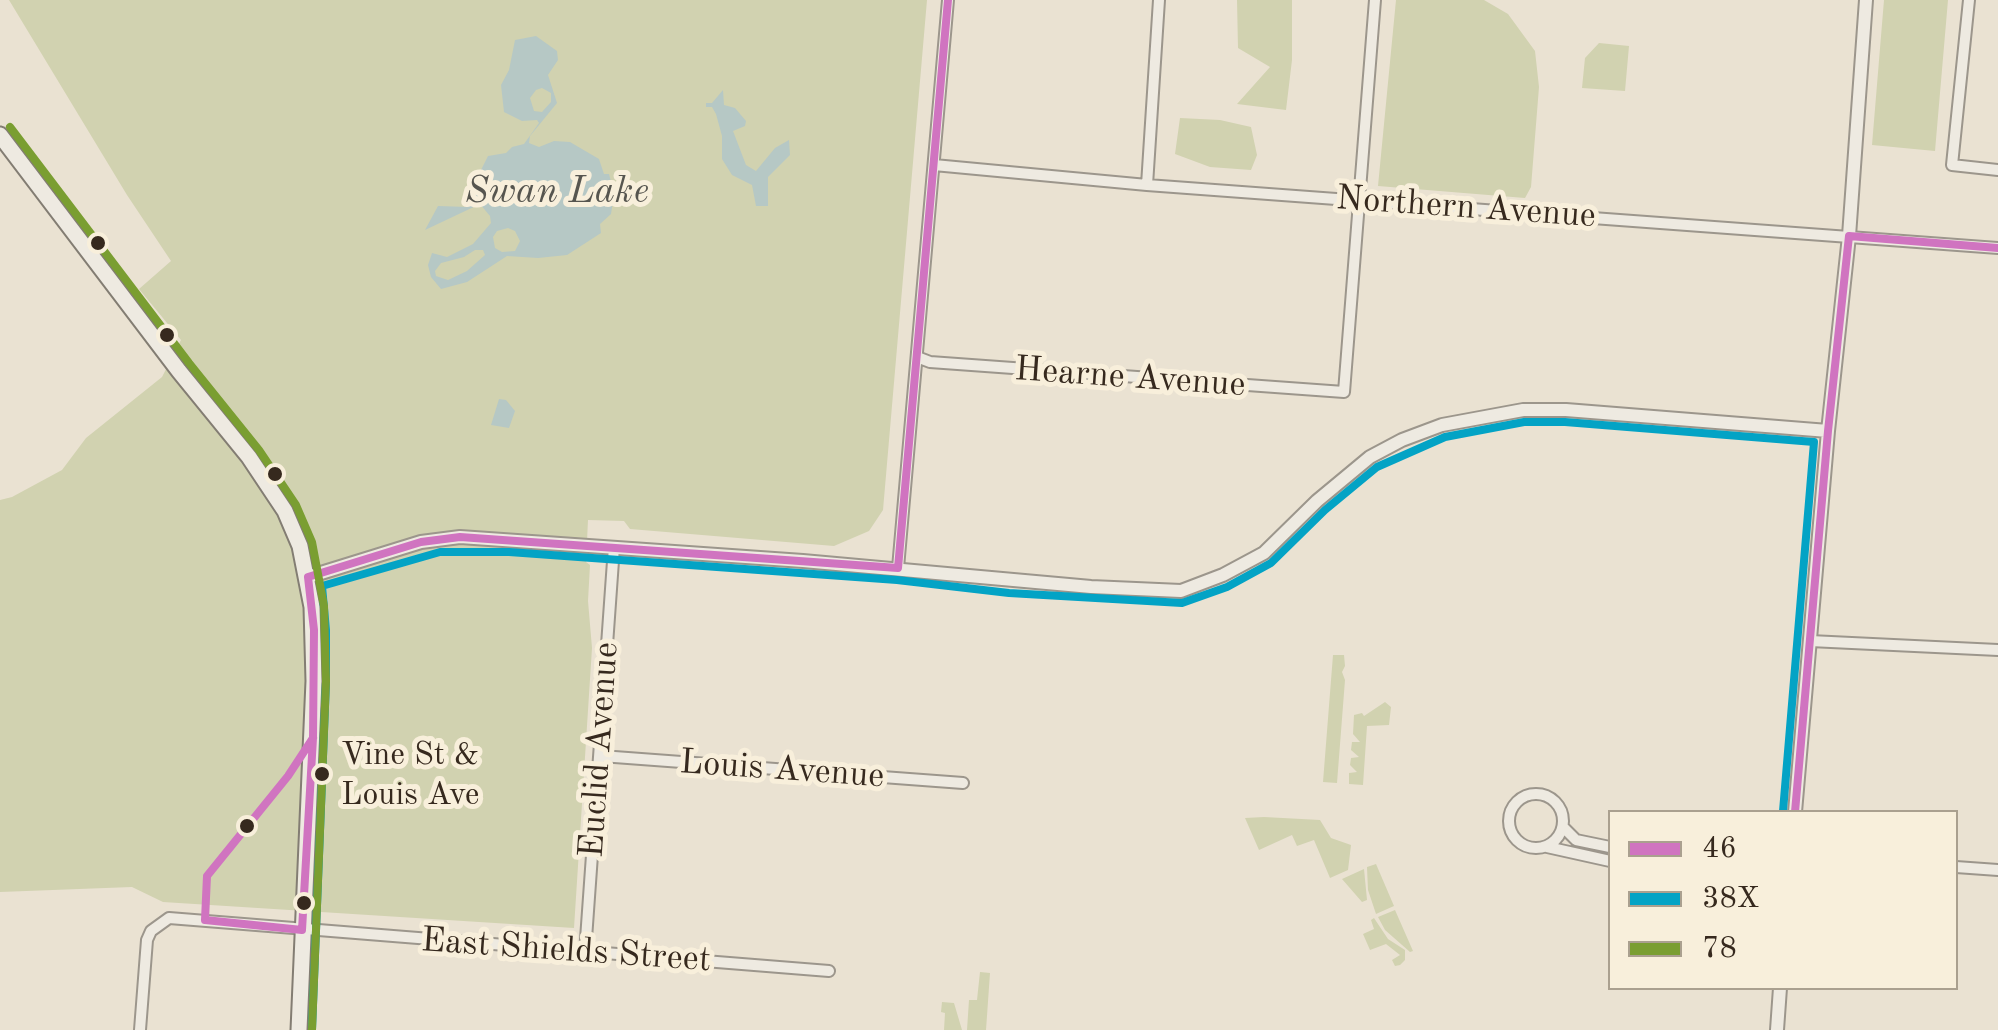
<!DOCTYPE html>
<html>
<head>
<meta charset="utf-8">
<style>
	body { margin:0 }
	#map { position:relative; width:1998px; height:1030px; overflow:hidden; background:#eae2d2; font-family:"Old Standard TT",serif }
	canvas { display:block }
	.legend { position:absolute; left:1608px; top:810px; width:350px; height:180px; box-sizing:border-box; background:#f8efdb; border:2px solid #aaa08f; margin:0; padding:12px 18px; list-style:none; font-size:30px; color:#36291e }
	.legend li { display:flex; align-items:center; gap:20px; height:50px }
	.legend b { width:50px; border:2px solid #aaa08f }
</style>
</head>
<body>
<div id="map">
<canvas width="1998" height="1030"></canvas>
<ul class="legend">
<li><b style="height:12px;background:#d074c0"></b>46</li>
<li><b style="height:12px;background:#03a3c5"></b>38X</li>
<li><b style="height:12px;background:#7a9e31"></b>78</li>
</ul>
</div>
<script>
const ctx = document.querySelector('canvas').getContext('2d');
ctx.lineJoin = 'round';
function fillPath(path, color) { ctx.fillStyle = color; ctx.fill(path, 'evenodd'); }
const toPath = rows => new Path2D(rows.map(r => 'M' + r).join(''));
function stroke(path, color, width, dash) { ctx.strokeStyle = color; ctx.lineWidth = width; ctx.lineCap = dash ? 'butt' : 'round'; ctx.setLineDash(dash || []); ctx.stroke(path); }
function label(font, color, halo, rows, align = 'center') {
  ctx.font = font + ' "Old Standard TT",serif'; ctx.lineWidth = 10; ctx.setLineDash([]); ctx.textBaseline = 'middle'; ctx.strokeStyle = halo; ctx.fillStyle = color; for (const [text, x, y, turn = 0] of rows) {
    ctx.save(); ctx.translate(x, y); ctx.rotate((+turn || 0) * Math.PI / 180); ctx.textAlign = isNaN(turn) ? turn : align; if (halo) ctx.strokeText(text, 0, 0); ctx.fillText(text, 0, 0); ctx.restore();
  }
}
const green = toPath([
	[9,0,927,0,883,510,869,531,834,546,630,529,624,521,588,520,586,562,590,565,588,601,592,648,574,928,163,902,132,887,0,892,0,500,12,497,62,470,86,438,162,377,181,340,139,289,171,261,127,195],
	[1237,0,1292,0,1292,60,1286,110,1237,104,1270,67,1238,48],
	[1396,0,1484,0,1508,14,1535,51,1539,87,1531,187,1525,198,1378,186],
	[1884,0,1948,0,1935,151,1872,145],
	[1599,43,1629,46,1625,91,1582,88,1585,58],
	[1180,118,1220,120,1251,127,1257,155,1251,170,1210,167,1175,154],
	[1333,655,1344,655,1345,666,1342,672,1345,680,1337,783,1323,782],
	[1385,702,1391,707,1389,725,1367,726,1363,785,1349,784,1349,773,1357,772,1350,765,1351,758,1359,757,1351,750,1352,742,1360,742,1353,734,1354,715,1362,713,1364,716],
	[1264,817,1320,820,1331,838,1351,845,1348,870,1330,878,1314,840,1297,846,1292,835,1259,850,1245,818],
	[1376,864,1394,906,1376,914,1368,890,1367,867],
	[1364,869,1367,900,1362,902,1342,879],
	[1395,910,1413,951,1410,952,1385,930,1378,917],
	[1374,918,1388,939,1405,950,1405,960,1400,965,1395,966,1392,960,1400,955,1386,944,1370,950,1363,934,1374,929,1371,920],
	[980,972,990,973,986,1030,967,1030,969,1000,977,1000],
	[942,1002,954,1003,962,1030,944,1030,945,1013,941,1012]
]);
const water = toPath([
	[536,36,557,51,558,60,548,75,557,103,530,136,529,143,539,147,554,141,570,142,599,159,604,174,609,174,614,194,611,214,600,224,601,233,567,255,538,258,507,256,467,282,441,289,431,277,428,265,432,253,447,257,473,244,491,223,490,216,480,204,425,230,438,206,468,207,475,198,473,177,479,174,488,156,506,153,512,147,524,144,539,123,537,120,522,121,504,112,501,85,509,70,515,40],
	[542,88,551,93,551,102,542,112,534,111,530,98,536,90],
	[508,228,515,231,520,241,515,251,502,252,495,248,493,237,497,231],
	[475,250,483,250,485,255,467,271,448,280,436,276,435,271,441,263,464,257],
	[723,90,724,105,735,108,746,121,745,126,733,131,746,165,756,171,775,148,789,140,790,155,768,177,768,206,756,206,752,185,732,175,722,159,722,136,716,114,712,107,706,107,706,103,712,103],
	[499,399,506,400,515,411,509,428,491,425]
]);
const minor = toPath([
	[1969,0,1952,165,1998,170],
	[934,165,1147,185,1998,248],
	[1147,185,1159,0],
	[917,357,930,362,1344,392,1375,0],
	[898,568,948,0],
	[1810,641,1998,650],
	[601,756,963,783],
	'1509 821a27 27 0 1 1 54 0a27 27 0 1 1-54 0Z',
	[1563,827,1576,840,1610,847],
	[1547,847,1610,861],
	[1956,867,1998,870],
	[585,953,614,547],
	[140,1030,147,940,151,931,169,918,829,971]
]);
const tertiary = toPath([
	[308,577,421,542,460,537,803,561,1091,587,1181,591,1223,575,1264,553,1317,501,1370,457,1402,440,1442,425,1523,410,1566,410,1828,431],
	[1795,812,1828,431,1849,236,1866,0],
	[1777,1030,1780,988]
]);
const secondary = toPath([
	[0,135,179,371,249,457,285,511,300,546,312,607,314,681,299,1030]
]);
const bus1 = toPath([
	[313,738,302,930,205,920,207,876,288,776,313,738],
	[313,738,314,630,308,577,421,542,460,537,898,568,948,0],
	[1795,812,1828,431,1849,236,1998,248]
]);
const bus2 = toPath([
	[312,1030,326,682,326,630,322,586,440,552,509,552,897,580,1009,593,1182,603,1227,587,1271,563,1325,510,1377,467,1445,437,1524,422,1565,422,1814,442,1783,811]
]);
const bus3 = toPath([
	[10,127,189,363,259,450,296,505,312,542,324,606,326,681,312,1030]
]);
const markers = [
	[98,243,9,"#36291e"],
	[167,335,9,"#36291e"],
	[275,474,9,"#36291e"],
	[322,774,9,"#36291e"],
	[247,826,9,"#36291e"],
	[304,903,9,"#36291e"]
];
const busNames = [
	["Vine St &",341,756],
	["Louis Ave",341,796]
];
const streetNames = [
	["Northern Avenue",1466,208,4],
	["Hearne Avenue",1130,378,4],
	["Euclid Avenue",600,750,-86],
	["Louis Avenue",782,770,4],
	["East Shields Street",566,951,4]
];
const waterNames = [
	["Swan Lake",557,192]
];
fillPath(green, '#d1d2b0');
fillPath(water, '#b6c8c5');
stroke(minor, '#9c968c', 14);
stroke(tertiary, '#9c968c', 16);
stroke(secondary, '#837d73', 19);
stroke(minor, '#eeeae1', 10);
stroke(tertiary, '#eeeae1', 12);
stroke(secondary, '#eeeae1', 15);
stroke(bus1, '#d074c0', 8);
stroke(bus2, '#03a3c5', 8);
stroke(bus3, '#7a9e31', 8);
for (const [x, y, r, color] of markers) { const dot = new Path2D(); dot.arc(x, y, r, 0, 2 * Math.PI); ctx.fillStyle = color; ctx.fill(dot); stroke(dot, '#f8efdb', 4); }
label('32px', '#36291e', '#f8efdb', busNames, 'left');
label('35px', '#36291e', '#f8efdb', streetNames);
label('italic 38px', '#56554f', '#f8efdb', waterNames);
</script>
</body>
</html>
